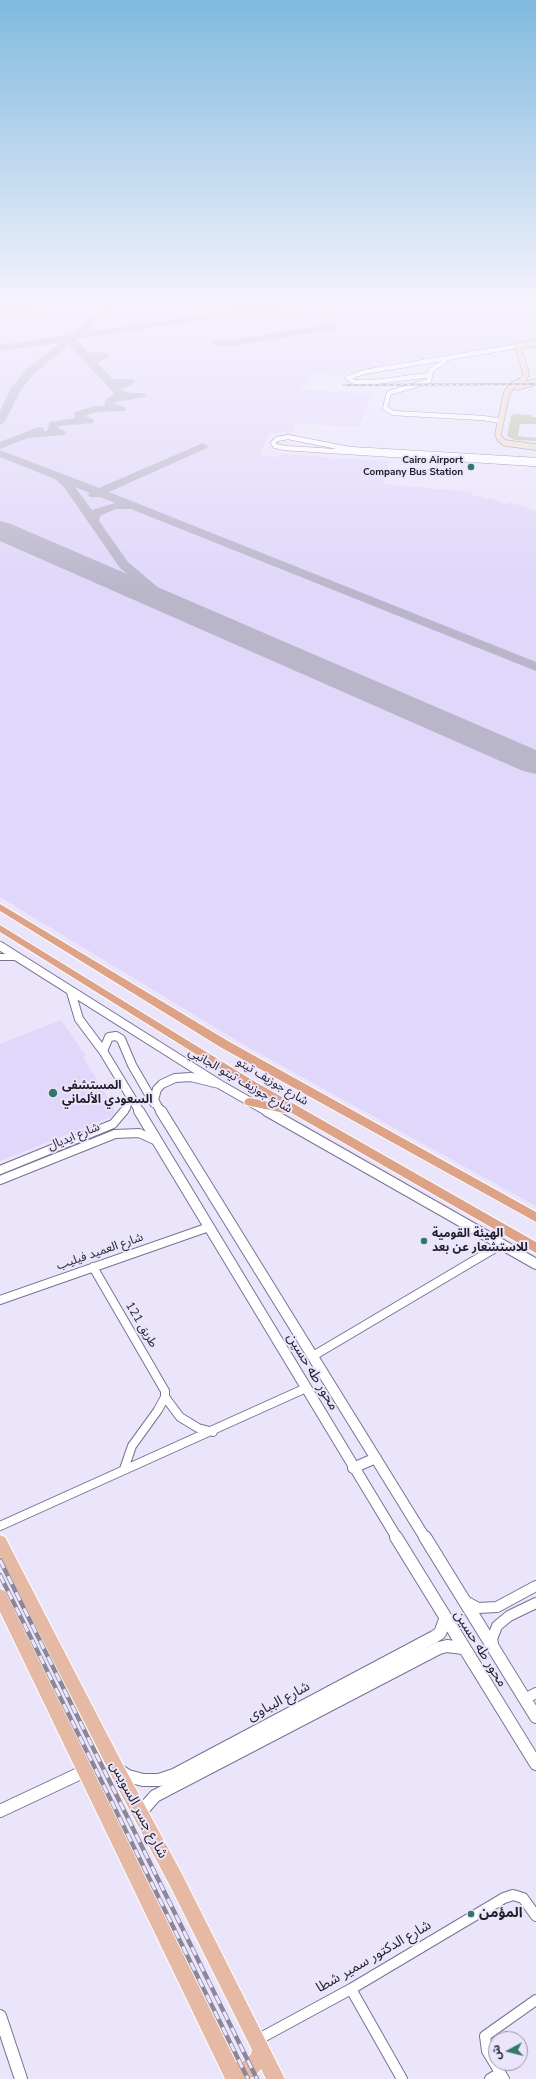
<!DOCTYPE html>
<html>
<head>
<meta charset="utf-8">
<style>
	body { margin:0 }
	#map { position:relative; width:536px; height:2079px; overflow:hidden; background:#eae5fb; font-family:"Nunito Sans","Noto Sans Arabic",sans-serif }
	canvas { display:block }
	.north { position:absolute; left:488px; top:2031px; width:40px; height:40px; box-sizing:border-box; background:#eae5fb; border:1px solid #9a95a7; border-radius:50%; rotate:263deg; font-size:11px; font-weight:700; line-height:16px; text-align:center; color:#211e2a }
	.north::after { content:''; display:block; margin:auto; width:14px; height:18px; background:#347769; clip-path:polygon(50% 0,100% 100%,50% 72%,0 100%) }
</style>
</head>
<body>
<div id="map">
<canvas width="536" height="2079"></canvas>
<div class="north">ش</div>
</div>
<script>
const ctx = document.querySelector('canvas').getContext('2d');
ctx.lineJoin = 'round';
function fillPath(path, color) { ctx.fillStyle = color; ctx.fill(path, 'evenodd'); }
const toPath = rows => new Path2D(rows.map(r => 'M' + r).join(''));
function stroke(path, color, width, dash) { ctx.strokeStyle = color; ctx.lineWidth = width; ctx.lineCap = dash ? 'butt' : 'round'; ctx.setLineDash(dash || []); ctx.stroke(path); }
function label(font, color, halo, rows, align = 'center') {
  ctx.font = font + ' "Nunito Sans","Noto Sans Arabic",sans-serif'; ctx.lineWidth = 4; ctx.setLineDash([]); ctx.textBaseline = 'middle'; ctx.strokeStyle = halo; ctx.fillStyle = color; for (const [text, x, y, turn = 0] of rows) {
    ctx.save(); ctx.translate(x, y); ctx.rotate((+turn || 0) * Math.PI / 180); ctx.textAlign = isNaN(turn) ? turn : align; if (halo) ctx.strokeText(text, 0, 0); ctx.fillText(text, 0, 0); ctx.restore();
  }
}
const built = toPath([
	[0,301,536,301,536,340,419,359,416,358,341,375,312,374,308,385,303,385,301,389,372,394,359,427,296,423,293,432,279,431,277,434,269,433,261,454,259,455,280,457,281,454,329,457,328,459,335,460,336,458,390,461,383,484,473,492,470,494,486,498,483,499,485,500,490,498,506,504,510,502,536,511,536,1206,246,1046,0,897],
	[61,1020,86,1056,83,1057,115,1110,114,1116,0,1161,0,1044]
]);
const green = toPath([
	[515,414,531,415,531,417,536,417,536,424,520,424,518,436,536,438,536,441,515,440,507,436,511,416]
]);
const taxiway = toPath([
	[43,301,68,301,64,304,0,314,0,308,43,301],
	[112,301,122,301,85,332,291,301,334,301,334,305,329,308,307,305,76,339,88,352,108,353,108,357,98,363,112,379,134,379,135,381,134,383,121,390,129,393,145,393,146,395,145,397,115,402,115,404,125,407,126,409,125,411,96,412,85,416,93,419,94,421,93,423,59,426,58,428,65,431,66,433,65,435,28,438,0,449,0,442,39,427,43,428,44,431,47,431,50,422,75,418,74,414,75,412,95,406,105,406,105,400,113,395,113,392,69,345,36,372,20,391,5,422,0,425,0,411,11,388,28,368,60,343,0,351,0,345,70,335,112,301],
	[333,324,336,325,336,329,225,347,213,345,211,343,216,340,225,341,333,324],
	[203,443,208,446,207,448,109,492,536,662,536,671,131,509,116,509,100,516,99,521,128,562,161,590,198,613,192,617,187,616,153,596,120,568,64,487,55,479,0,457,0,450,99,488,203,443],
	[75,487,90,493,88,495,90,497,100,497,115,503,92,510,75,487],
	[513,749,536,755,536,764,508,756,506,753,508,750,513,749]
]);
const runway = toPath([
	[0,521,11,524,536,750,536,774,523,771,0,541,0,521]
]);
const minorFar2 = toPath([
	[0,957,17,957],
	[124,1112,127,1108,130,1095]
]);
const minorFar1 = toPath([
	[0,1170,113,1124,124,1111],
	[0,1180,115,1134,139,1133,157,1141],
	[93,1267,165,1391,165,1397,158,1410,132,1446,124,1469],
	[0,1300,209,1227],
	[313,1356,502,1244],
	[165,1397,180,1417,198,1428,213,1432],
	[0,1526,306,1388]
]);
const minor = toPath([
	[467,1602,478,1608,497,1607,536,1586],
	[493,1644,492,1639,497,1626,509,1616,536,1603],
	[525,1699,536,1693],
	[351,1989,402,2079],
	[257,2040,351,1989,504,1898,513,1895,523,1898,536,1916],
	[490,2079,500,2073],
	[504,2079,487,2051,485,2036,536,2000]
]);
const tertiaryFar3 = toPath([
	[445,361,431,370,429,381,389,393,385,408,393,413,483,418,501,421],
	[429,375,375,382,354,382,348,378,364,372,518,346],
	[536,460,349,449,288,437,277,439,273,443,275,446,285,448,536,464]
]);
const tertiaryFar2 = toPath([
	[0,946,219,1084,268,1112],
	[71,992,79,1019,103,1051,140,1112],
	[103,1051,109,1037,116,1036,121,1039,132,1065,154,1103],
	[161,1112,154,1100,157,1089,162,1084,175,1078,191,1077,219,1084]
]);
const tertiaryFar1 = toPath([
	[139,1111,397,1538],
	[161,1111,425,1538],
	[267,1111,536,1264],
	[353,1468,376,1458]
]);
const tertiary = toPath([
	[396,1537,536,1764],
	[425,1537,536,1717],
	[120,1771,128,1776,143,1780,159,1780,174,1775,434,1637,440,1633,445,1620],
	[0,1811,85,1771],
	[140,1813,155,1796,439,1648,447,1646,463,1648],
	[0,2016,21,2079]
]);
const secondary = toPath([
	[536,343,518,346,526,374,523,380,513,385,507,392,498,434,500,439,505,443,536,447],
	[517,387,536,382]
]);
const primary = toPath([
	[0,1535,5,1537,122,1763,182,1874,285,2079,266,2079,261,2069,254,2077,248,2079,225,2079,0,1612,0,1589,5,1591,236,2062,242,2062,251,2054,252,2050,170,1886,110,1773,0,1556,0,1535]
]);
const trunk = toPath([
	[0,904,228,1041,536,1212,536,1222,220,1047,0,911,0,904],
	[0,925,252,1080,536,1242,536,1253,288,1111,284,1113,246,1105,244,1102,246,1099,250,1098,274,1103,0,932,0,925]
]);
const railFar1 = toPath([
	[344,385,536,384]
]);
const rail = toPath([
	[0,1560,257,2079],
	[0,1575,248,2079]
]);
const markers = [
	[471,467,4,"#347769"],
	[53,1093,5,"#347769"],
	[424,1241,4,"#347769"],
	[471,1914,4,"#347769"]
];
const farPoinames = [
	["Cairo Airport",463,461],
	["Company Bus Station",463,473]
];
const streetNames = [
	["شارع جوزيف تيتو الجانبي",240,1081,30],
	["شارع جوزيف تيتو",272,1082,31],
	["شارع ايديال",74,1137,-22],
	["شارع العميد فيليب",100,1252,-19],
	["طريق 121",141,1325,59]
];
const poiNames = [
	["المستشفى",62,1086],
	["السعودي الألماني",62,1100],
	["الهيئة القومية",432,1234],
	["للاستشعار عن بعد",432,1248]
];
const nearStreetnames = [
	["محور طه حسين",312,1372,59],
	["محور طه حسين",480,1649,58],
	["شارع البباوى",279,1702,-28],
	["شارع جسر السويس",138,1810,62],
	["شارع الدكتور سمير شطا",374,1957,-30]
];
const nearPoinames = [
	["المؤمن",479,1914]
];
fillPath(built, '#e0d7fa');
fillPath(green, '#bac4a3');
fillPath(taxiway, '#bab6ca');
fillPath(runway, '#bab6ca');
stroke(minorFar2, '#7b7292', 8);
stroke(minorFar1, '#7b7292', 10);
stroke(minor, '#7b7292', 12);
stroke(tertiaryFar3, '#7b7292', 5.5);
stroke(tertiaryFar2, '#7b7292', 10);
stroke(tertiaryFar1, '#7b7292', 12);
stroke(tertiary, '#7b7292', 14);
stroke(secondary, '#7b7292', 7);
stroke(primary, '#fff', 2);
stroke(trunk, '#fff', 2);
stroke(minorFar2, '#fff', 6);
stroke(minorFar1, '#fff', 8);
stroke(minor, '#fff', 10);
stroke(tertiaryFar3, '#fff', 4.5);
stroke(tertiaryFar2, '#fff', 8);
stroke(tertiaryFar1, '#fff', 10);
stroke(tertiary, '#fff', 12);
stroke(secondary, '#f2dcd2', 6);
fillPath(primary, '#e6b9a5');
fillPath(trunk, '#dea287');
stroke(railFar1, '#8b8798', 2);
stroke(rail, '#8b8798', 4.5);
stroke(railFar1, '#eae5fb', 1, [3.5]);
stroke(rail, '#eae5fb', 3, [9]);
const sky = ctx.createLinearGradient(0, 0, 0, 593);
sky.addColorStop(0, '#80bade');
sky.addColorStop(0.51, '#f6f3fd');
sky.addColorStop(1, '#f6f3fd00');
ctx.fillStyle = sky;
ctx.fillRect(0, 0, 536, 593);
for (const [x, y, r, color] of markers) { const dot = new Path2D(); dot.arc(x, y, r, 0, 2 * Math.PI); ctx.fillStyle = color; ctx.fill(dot); stroke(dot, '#eae5fb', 1.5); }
label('bold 10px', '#211e2a', '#eae5fb', farPoinames, 'right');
label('12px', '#211e2a', '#eae5fb', streetNames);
label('bold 12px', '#211e2a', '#eae5fb', poiNames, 'left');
label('14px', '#211e2a', '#eae5fb', nearStreetnames);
label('bold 14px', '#211e2a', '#eae5fb', nearPoinames, 'left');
</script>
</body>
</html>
